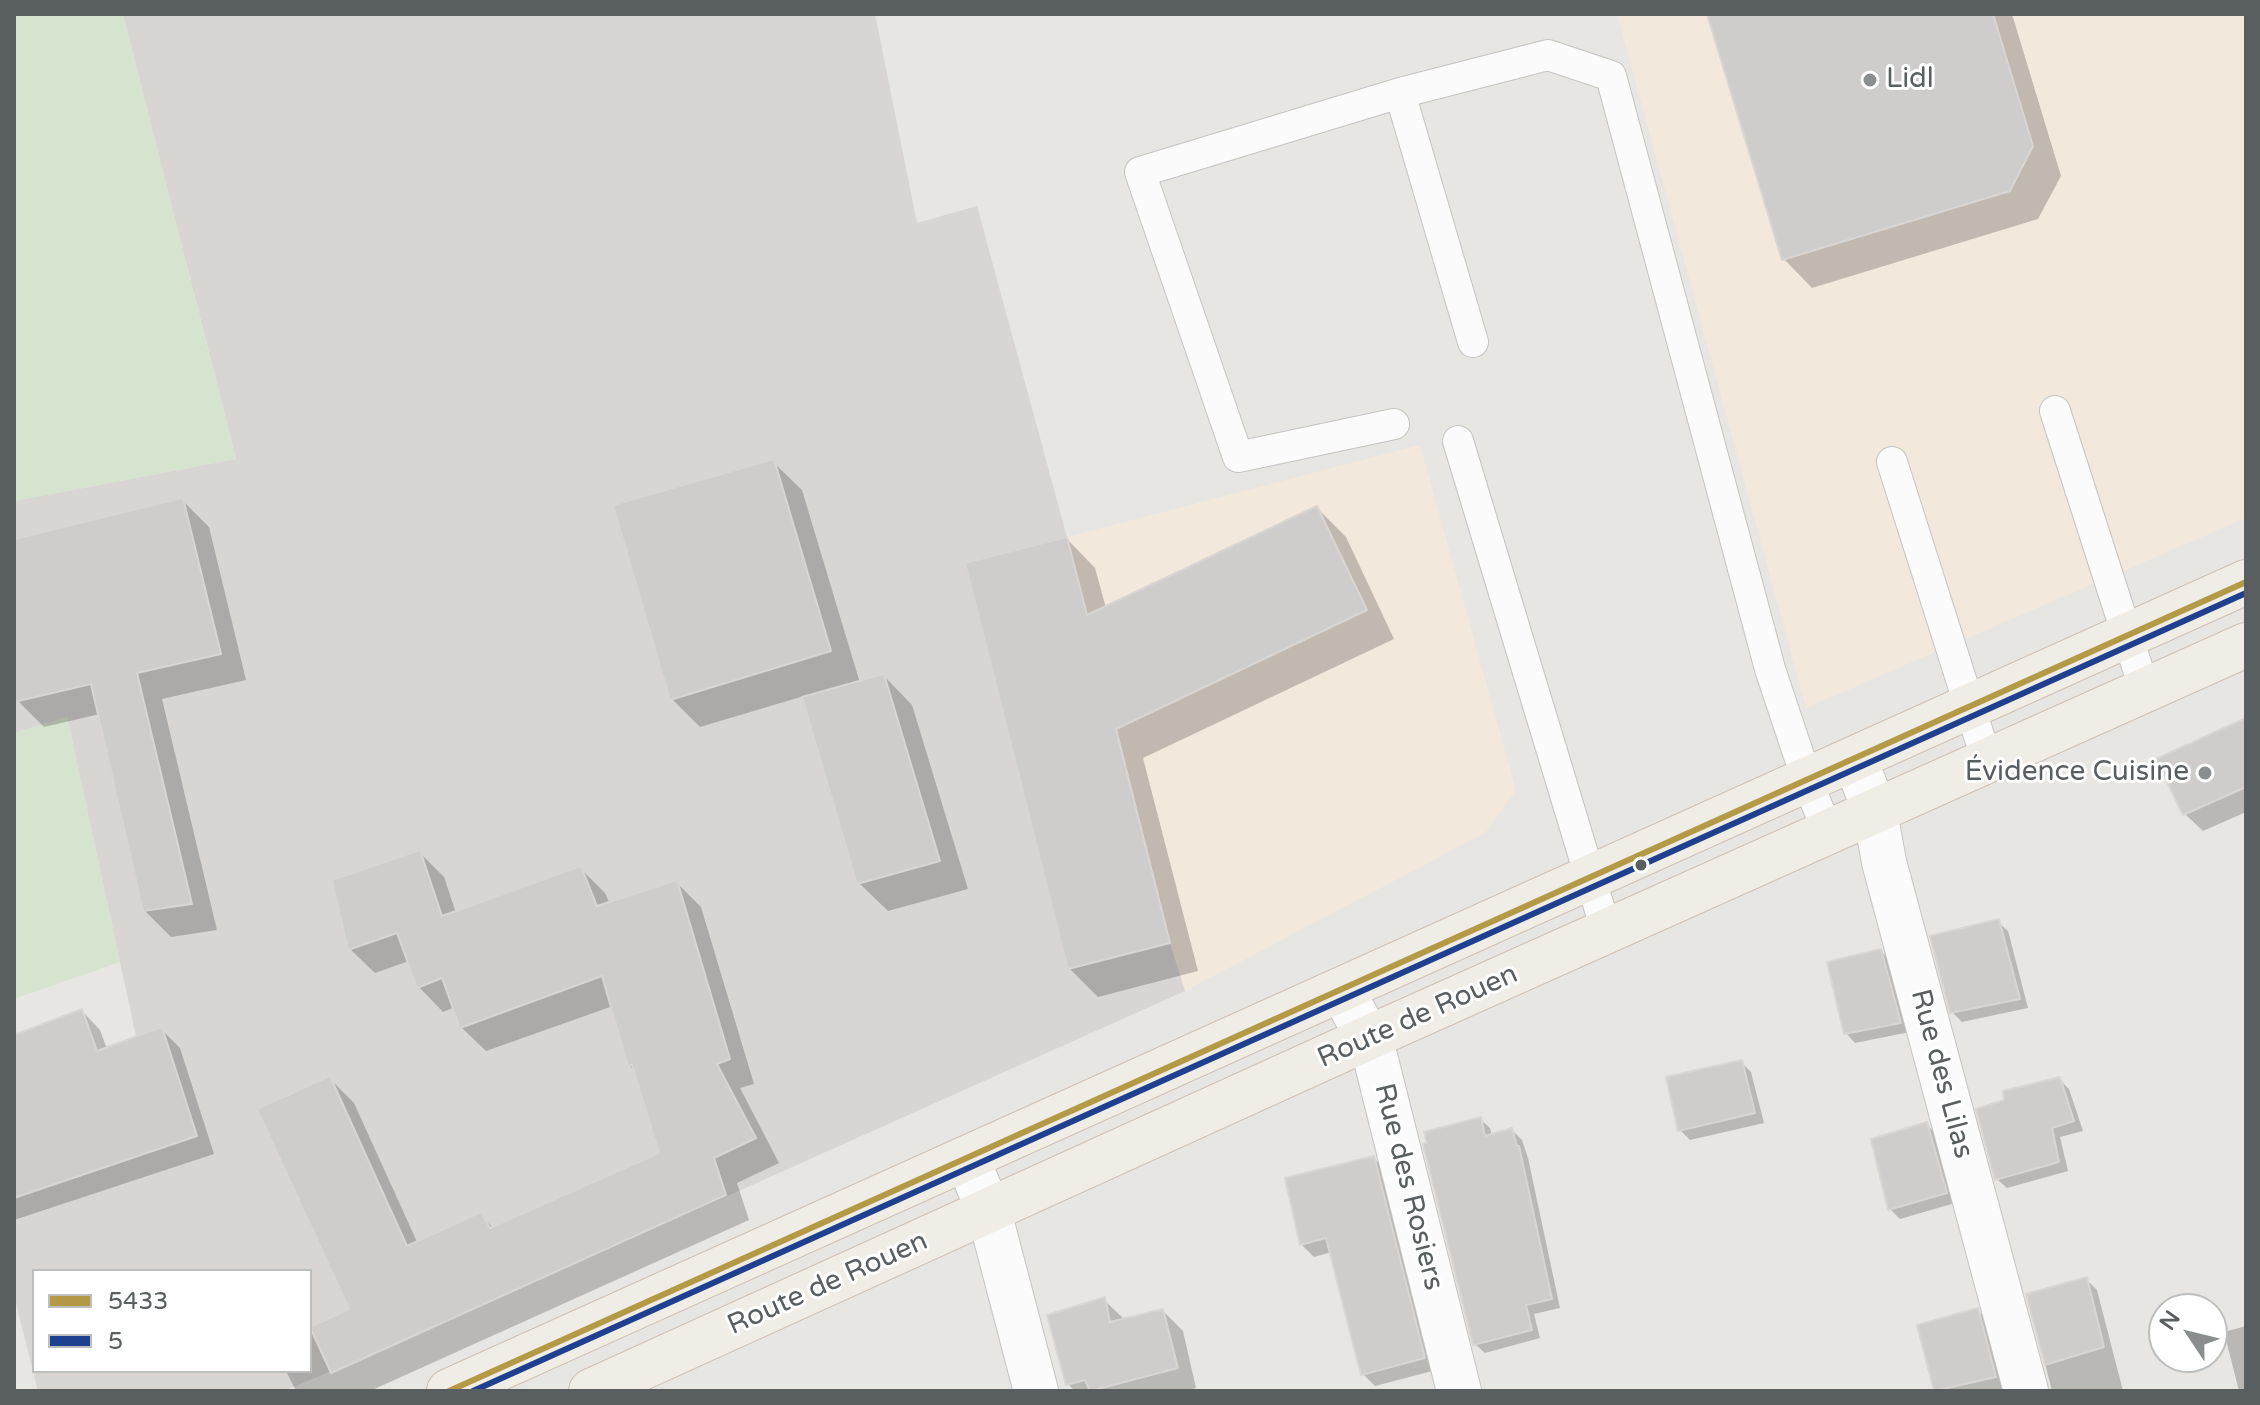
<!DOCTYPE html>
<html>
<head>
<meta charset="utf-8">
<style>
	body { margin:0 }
	#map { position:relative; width:2260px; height:1405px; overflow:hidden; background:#e8e6e3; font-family:"Varela Round",sans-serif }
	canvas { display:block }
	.frame { position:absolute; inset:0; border:16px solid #595e60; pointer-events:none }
	.legend { position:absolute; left:32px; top:1269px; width:280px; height:104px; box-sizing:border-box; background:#fff; border:2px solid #bdbfbf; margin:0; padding:10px 14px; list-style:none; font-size:24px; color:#595e60 }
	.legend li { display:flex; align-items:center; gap:16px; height:40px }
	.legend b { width:40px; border:2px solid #bdbfbf }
	.north { position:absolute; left:2148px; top:1293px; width:80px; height:80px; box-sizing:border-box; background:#fff; border:2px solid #bdbfbf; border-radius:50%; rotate:305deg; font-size:22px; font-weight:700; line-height:32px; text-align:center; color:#595e60 }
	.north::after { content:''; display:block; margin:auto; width:28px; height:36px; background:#8b8e8e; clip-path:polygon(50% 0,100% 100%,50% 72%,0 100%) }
</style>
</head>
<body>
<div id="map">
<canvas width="2260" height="1405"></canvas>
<div class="frame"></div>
<ul class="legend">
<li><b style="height:10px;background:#b49a46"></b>5433</li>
<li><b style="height:10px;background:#1e408e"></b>5</li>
</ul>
<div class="north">N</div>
</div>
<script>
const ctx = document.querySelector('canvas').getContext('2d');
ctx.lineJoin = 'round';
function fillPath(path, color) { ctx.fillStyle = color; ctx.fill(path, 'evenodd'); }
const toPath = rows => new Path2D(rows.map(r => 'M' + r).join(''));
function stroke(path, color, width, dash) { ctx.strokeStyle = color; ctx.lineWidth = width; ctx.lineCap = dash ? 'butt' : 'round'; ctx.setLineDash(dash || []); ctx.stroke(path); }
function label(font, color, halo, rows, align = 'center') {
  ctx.font = font + ' "Varela Round",sans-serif'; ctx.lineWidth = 6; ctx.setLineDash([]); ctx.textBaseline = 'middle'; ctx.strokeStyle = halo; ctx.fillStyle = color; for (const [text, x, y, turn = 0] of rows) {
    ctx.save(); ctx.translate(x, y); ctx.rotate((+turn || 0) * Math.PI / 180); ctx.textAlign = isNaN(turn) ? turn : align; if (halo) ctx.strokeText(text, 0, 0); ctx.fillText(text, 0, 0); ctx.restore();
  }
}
const commercial = toPath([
	[1617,14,2246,14,2246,518,1806,708],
	[1420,445,1516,790,1485,833,1185,991,1170,943,1067,537]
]);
const industrial = toPath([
	[123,14,875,14,917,223,977,206,1067,537,1170,943,1185,991,442,1324,284,1391,38,1391,14,1296,14,1079,136,1036,67,717,14,733,14,501,236,459],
	[34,1271,310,1271,310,1371,34,1371]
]);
const green = toPath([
	[14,14,123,14,236,459,14,501],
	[67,717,120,962,14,999,14,733]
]);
const shadow = toPath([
	[1709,14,2012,14,2061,176,2038,219,1812,288,1784,259],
	[773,462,802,490,860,683,884,676,912,705,968,889,888,911,859,883,804,696,700,727,672,699],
	[183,501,209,527,246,680,162,699,217,930,171,937,144,910,100,714,44,727,18,701,14,684,14,541],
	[1317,508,1346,537,1394,639,1143,758,1198,971,1098,997,1069,968,1067,539,1095,568,1106,608],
	[2246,721,2246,812,2203,831,2185,814],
	[419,852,444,877,456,913,580,868,605,893,610,904,676,882,701,907,754,1084,740,1088,779,1163,737,1183,749,1220,370,1391,296,1391,286,1371,310,1371,310,1329,351,1310,330,1079,354,1103,418,1244,481,1215,494,1229,661,1154,636,1072,629,1065,613,1006,486,1051,461,1027,455,1007,443,1012,419,987,409,961,375,973,350,949],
	[1998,922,2008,931,2028,1008,1962,1022,1952,1012],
	[1881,951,1890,960,1910,1032,1855,1043,1846,1033],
	[82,1011,100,1030,107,1049,161,1029,180,1048,214,1154,14,1220,14,1035],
	[1741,1062,1751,1072,1764,1123,1690,1140,1680,1130],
	[2059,1079,2069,1089,2083,1131,2060,1137,2068,1171,2007,1188,1997,1179],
	[1480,1119,1490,1128,1492,1136,1512,1130,1522,1140,1528,1158,1560,1308,1534,1314,1540,1338,1485,1353,1475,1344],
	[1927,1125,1937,1135,1955,1203,1900,1219,1890,1209],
	[1374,1158,1386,1171,1436,1370,1375,1386,1363,1374,1332,1252,1314,1257,1301,1244],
	[2086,1279,2097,1290,2123,1391,2052,1391,2028,1296],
	[1104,1300,1125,1320,1163,1311,1183,1331,1196,1388,1185,1391,1075,1391,1068,1384],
	[1977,1310,1988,1321,2007,1391,1937,1391,1919,1326],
	[2246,1326,2246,1391,2239,1391,2224,1332]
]);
const building = toPath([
	[1707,14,1993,14,2033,146,2010,191,1782,260,1707,14],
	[774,459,831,651,670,700,613,505,774,459],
	[183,498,221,654,137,673,192,904,143,911,91,684,14,702,14,539,183,498],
	[1317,506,1367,610,1116,729,1170,943,1068,969,965,563,1067,537,1087,615,1317,506],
	[884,674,940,861,857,884,802,697,884,674],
	[2246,718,2246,787,2183,815,2156,759,2246,718],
	[420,850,442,916,581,866,597,906,677,880,730,1059,717,1064,756,1138,714,1158,726,1195,331,1373,310,1327,349,1309,257,1109,330,1076,407,1246,481,1212,490,1228,659,1153,632,1065,628,1066,602,976,460,1028,442,978,417,988,397,933,348,950,332,880,420,850],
	[1999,919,2020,999,1950,1013,1930,936,1999,919],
	[1881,949,1901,1023,1844,1034,1827,962,1881,949],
	[82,1009,97,1051,162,1027,197,1136,14,1198,14,1035,82,1009],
	[1742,1060,1755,1113,1678,1131,1666,1077,1742,1060],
	[2060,1077,2074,1121,2052,1128,2059,1162,1995,1180,1976,1109,2004,1100,2003,1091,2060,1077],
	[1481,1117,1485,1136,1512,1128,1517,1146,1519,1146,1552,1299,1526,1305,1532,1330,1473,1345,1423,1144,1427,1143,1424,1132,1481,1117],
	[1927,1122,1947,1193,1888,1210,1871,1139,1927,1122],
	[1374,1156,1425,1358,1361,1375,1326,1238,1300,1245,1285,1178,1374,1156],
	[2087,1277,2104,1347,2045,1365,2026,1294,2087,1277],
	[1105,1297,1110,1322,1163,1309,1178,1368,1090,1391,1085,1380,1066,1385,1047,1315,1105,1297],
	[1978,1308,1996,1377,1934,1391,1917,1325,1978,1308]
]);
const service = toPath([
	[1400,93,1548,55,1611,76,1770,669,1807,780,1828,833],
	[2055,411,2145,691],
	[1394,424,1238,457,1140,172,1400,93,1473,342],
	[1458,441,1607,933],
	[1892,462,1987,761]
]);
const minor = toPath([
	[1855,759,1875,812,1884,862,2026,1391],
	[1342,990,1368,1038,1375,1056,1459,1391],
	[967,1158,989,1212,1036,1391]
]);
const primary = toPath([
	[449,1391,2246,582],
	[591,1391,1368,1038,2246,645]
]);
const bus1 = toPath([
	[449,1391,2246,582]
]);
const bus2 = toPath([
	[473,1391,2246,593]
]);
const markers = [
	[1870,80,8,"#8b8e8e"],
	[2205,773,8,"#8b8e8e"],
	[1641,865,7,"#595e60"]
];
const poiNames = [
	["Lidl",1886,80],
	["Évidence Cuisine",2189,773,"right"]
];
const streetNames = [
	["Route de Rouen",1418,1017,-24],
	["Rue des Lilas",1941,1074,75],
	["Rue des Rosiers",1408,1187,76],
	["Route de Rouen",828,1284,-24]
];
fillPath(commercial, '#f2e8dc');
fillPath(industrial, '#d8d5d3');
fillPath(green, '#d6e4cf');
fillPath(shadow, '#0003');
fillPath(building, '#cfcdcc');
stroke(building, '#d8d5d2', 2);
stroke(service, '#c4c4c3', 32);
stroke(minor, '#c4c4c3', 46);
stroke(primary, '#cfc0b3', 46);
stroke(service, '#fcfbfb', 30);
stroke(minor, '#fcfbfb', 44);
stroke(primary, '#f0ece6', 44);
stroke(bus1, '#b49a46', 6);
stroke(bus2, '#1e408e', 6);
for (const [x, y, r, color] of markers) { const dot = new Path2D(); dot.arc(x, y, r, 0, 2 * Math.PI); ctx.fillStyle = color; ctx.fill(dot); stroke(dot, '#fff', 3); }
label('28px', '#595e60', '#fff', poiNames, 'left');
label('28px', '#595e60', '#fff', streetNames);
</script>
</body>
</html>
